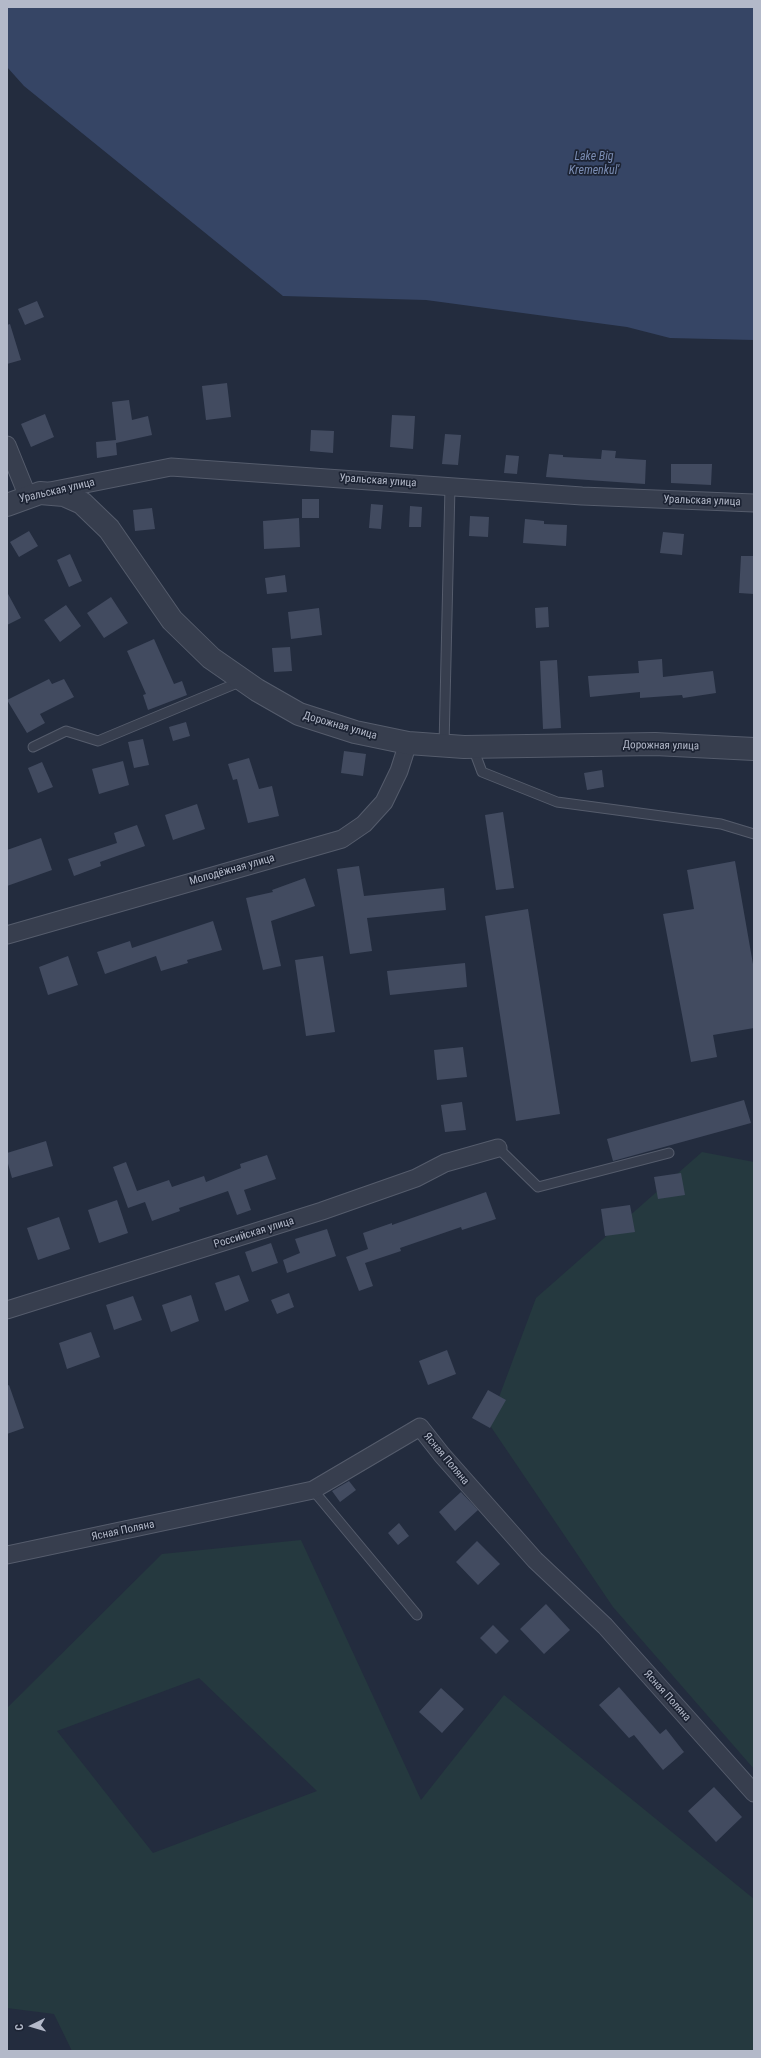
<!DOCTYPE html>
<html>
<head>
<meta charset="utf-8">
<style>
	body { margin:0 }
	#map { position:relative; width:761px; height:2058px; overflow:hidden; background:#232c3e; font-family:"Roboto Condensed",sans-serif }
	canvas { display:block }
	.frame { position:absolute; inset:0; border:8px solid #b3b9c9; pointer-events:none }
	.north { position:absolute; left:12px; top:2006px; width:40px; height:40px; -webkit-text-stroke:3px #1c2333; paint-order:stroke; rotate:265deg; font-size:11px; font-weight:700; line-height:16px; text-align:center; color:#b3b9c9 }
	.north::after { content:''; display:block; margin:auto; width:14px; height:18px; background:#b3b9c9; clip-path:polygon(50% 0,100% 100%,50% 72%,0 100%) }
</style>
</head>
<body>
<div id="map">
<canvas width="761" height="2058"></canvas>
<div class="frame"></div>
<div class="north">С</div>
</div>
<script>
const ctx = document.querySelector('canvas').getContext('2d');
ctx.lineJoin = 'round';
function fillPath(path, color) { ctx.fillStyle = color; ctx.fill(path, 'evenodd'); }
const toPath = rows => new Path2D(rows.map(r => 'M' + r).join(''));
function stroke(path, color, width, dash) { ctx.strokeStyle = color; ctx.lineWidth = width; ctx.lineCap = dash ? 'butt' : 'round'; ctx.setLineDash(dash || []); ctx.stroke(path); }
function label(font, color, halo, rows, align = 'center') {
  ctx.font = font + ' "Roboto Condensed",sans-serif'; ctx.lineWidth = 3.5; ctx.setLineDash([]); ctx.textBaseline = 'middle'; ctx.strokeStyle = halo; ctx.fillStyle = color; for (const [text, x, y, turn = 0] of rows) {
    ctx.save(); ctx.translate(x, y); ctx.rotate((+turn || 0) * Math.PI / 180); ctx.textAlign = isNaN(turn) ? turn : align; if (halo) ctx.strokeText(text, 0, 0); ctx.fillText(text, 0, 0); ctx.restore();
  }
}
const green = toPath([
	[702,1152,754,1162,754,1769,613,1607,489,1424,536,1298],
	[301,1540,421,1800,504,1695,754,1899,754,2051,72,2051,54,2014,7,2008,7,1708,162,1554],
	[199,1678,317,1791,153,1853,57,1731]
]);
const water = toPath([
	[7,7,754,7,754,340,670,338,627,327,426,300,283,296,24,86,7,67]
]);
const building = toPath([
	[37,301,44,317,25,325,18,309],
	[10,324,21,360,7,364,7,325],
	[227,383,231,417,206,420,202,386],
	[129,400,132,420,148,416,152,435,116,443,117,455,97,458,96,442,116,440,112,402],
	[45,414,54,437,31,447,21,424],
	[392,415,415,416,413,449,390,447],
	[311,430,334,431,333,453,310,451],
	[445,434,461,435,458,465,442,464],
	[602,450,616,451,615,458,646,460,645,484,546,477,549,454,563,455,563,457,601,459],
	[506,455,519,456,517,474,504,473],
	[671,464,712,464,711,485,671,483],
	[302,499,319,499,319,518,302,518],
	[371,504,383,505,381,529,369,528],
	[410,506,422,507,421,527,409,527],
	[152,508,155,529,135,531,133,510],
	[470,516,489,517,488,537,469,536],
	[299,518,300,547,264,549,263,521],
	[525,519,544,521,544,524,567,525,566,546,523,543],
	[29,531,38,546,19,557,10,542],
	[663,532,684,534,682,555,660,553],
	[70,554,82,581,69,587,57,560],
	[741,556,754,556,754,594,739,593],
	[285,575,287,592,267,594,265,578],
	[7,592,21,618,7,625],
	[111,597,128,623,104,638,87,613],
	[66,605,81,626,60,642,44,620],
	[548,607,549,627,536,628,535,608],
	[319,608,322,635,291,639,288,612],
	[154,639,174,684,182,681,187,695,148,710,143,695,146,694,127,651],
	[290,647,292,671,274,672,272,648],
	[662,659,663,677,713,671,716,693,683,698,682,695,640,698,640,692,590,697,588,676,639,673,638,661],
	[557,660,561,728,543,729,540,661],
	[49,679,52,684,64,679,74,697,40,714,45,723,27,733,7,700],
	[186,722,190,736,173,741,169,727],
	[143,739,149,765,134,768,128,742],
	[344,751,366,754,363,776,341,773],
	[249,758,259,789,272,786,279,816,248,823,237,779,233,780,228,764],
	[123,761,129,785,99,794,92,769],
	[42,762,53,787,38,793,28,768],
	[602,770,604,787,587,790,584,773],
	[197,804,205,829,173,840,165,815],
	[503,812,514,888,496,890,485,815],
	[137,825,145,846,100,862,101,866,74,876,68,859,117,843,114,833],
	[41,838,52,870,7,886,7,850],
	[735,861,754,970,754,1028,713,1035,717,1057,691,1062,663,914,694,909,687,870],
	[359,866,364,896,444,888,446,910,367,918,372,951,350,954,337,869],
	[305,878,315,906,271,921,281,966,263,970,246,898,273,892,272,890],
	[528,909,560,1114,516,1121,485,916],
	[213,921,222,950,187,960,188,963,161,971,156,956,105,974,97,952,130,941,132,948],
	[68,956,78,985,48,995,39,967],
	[323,956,335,1032,306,1036,295,960],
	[465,963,467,987,390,995,387,971],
	[463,1047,467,1077,437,1080,434,1050],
	[744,1100,751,1123,613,1161,607,1139],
	[462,1102,466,1130,445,1132,441,1105],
	[46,1141,53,1166,12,1178,7,1160,7,1153],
	[267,1155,276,1179,244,1190,251,1210,237,1215,228,1191,179,1208,180,1211,152,1221,145,1202,128,1208,113,1167,126,1162,137,1191,169,1180,172,1187,204,1176,206,1182,241,1168,240,1164],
	[681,1173,685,1195,658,1199,654,1177],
	[486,1192,496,1219,462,1230,461,1227,400,1248,401,1251,365,1263,373,1286,359,1291,346,1257,368,1249,363,1233,392,1223,392,1225],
	[117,1200,128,1233,99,1243,88,1210],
	[630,1205,635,1232,605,1236,601,1209],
	[59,1217,70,1249,38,1260,27,1228],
	[327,1229,336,1256,287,1273,283,1260,300,1253,295,1239],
	[271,1243,278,1263,252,1272,245,1252],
	[239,1275,249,1301,225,1311,215,1283],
	[289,1293,294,1307,277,1314,271,1300],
	[191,1295,199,1321,171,1332,162,1305],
	[133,1296,142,1320,114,1330,106,1305],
	[91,1332,100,1357,67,1369,59,1343],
	[447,1350,456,1374,428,1385,419,1361],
	[9,1385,24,1428,7,1434,7,1386],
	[488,1390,506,1400,490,1428,472,1418],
	[349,1481,356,1490,340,1502,332,1491],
	[461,1492,478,1510,455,1531,439,1512],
	[399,1523,409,1536,398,1545,388,1533],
	[477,1541,500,1564,478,1585,456,1562],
	[546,1604,570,1630,544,1654,520,1629],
	[493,1625,509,1641,496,1654,480,1638],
	[619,1687,660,1734,666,1729,684,1752,663,1770,634,1735,629,1738,599,1705],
	[441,1688,464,1709,442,1733,419,1712],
	[714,1787,742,1817,716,1842,688,1811]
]);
const service = toPath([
	[444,746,450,486],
	[33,747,66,731,98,741,242,681],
	[473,748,482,772,557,802,721,824,754,834],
	[498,1148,538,1187,669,1153],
	[313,1490,417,1615]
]);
const minor = toPath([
	[7,445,28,497],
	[50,491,171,467,582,496,754,503],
	[7,935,342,839,364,824,384,802,399,771,408,743],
	[7,1310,322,1211,416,1178,445,1163,498,1148],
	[7,1555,313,1490,420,1427,442,1455,535,1560,605,1626,754,1793]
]);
const tertiary = toPath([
	[7,505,40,493,64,495,82,503,109,529,172,620,211,658,257,690,299,714,355,732,408,743,464,747,655,744,754,749]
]);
const streetNames = [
	["Уральская улица",378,481,4],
	["Уральская улица",57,491,-13],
	["Уральская улица",702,501,2],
	["Дорожная улица",340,726,16],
	["Дорожная улица",661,746,1],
	["Молодёжная улица",232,870,-16],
	["Российская улица",254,1233,-17],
	["Ясная Поляна",446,1459,50],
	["Ясная Поляна",123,1531,-12],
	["Ясная Поляна",667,1696,48]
];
const waterNames = [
	["Lake Big",594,157],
	["Kremenkul'",594,171]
];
fillPath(green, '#25393f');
fillPath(water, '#364565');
fillPath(building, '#424b60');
stroke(service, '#555c6c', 11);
stroke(minor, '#555c6c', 19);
stroke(tertiary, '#555c6c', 24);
stroke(service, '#373e4e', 9);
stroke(minor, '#373e4e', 17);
stroke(tertiary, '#373e4e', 22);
label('11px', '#b3b9c9', '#1c2333', streetNames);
label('italic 12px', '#7a8cb2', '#1c2333', waterNames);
</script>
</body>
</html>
